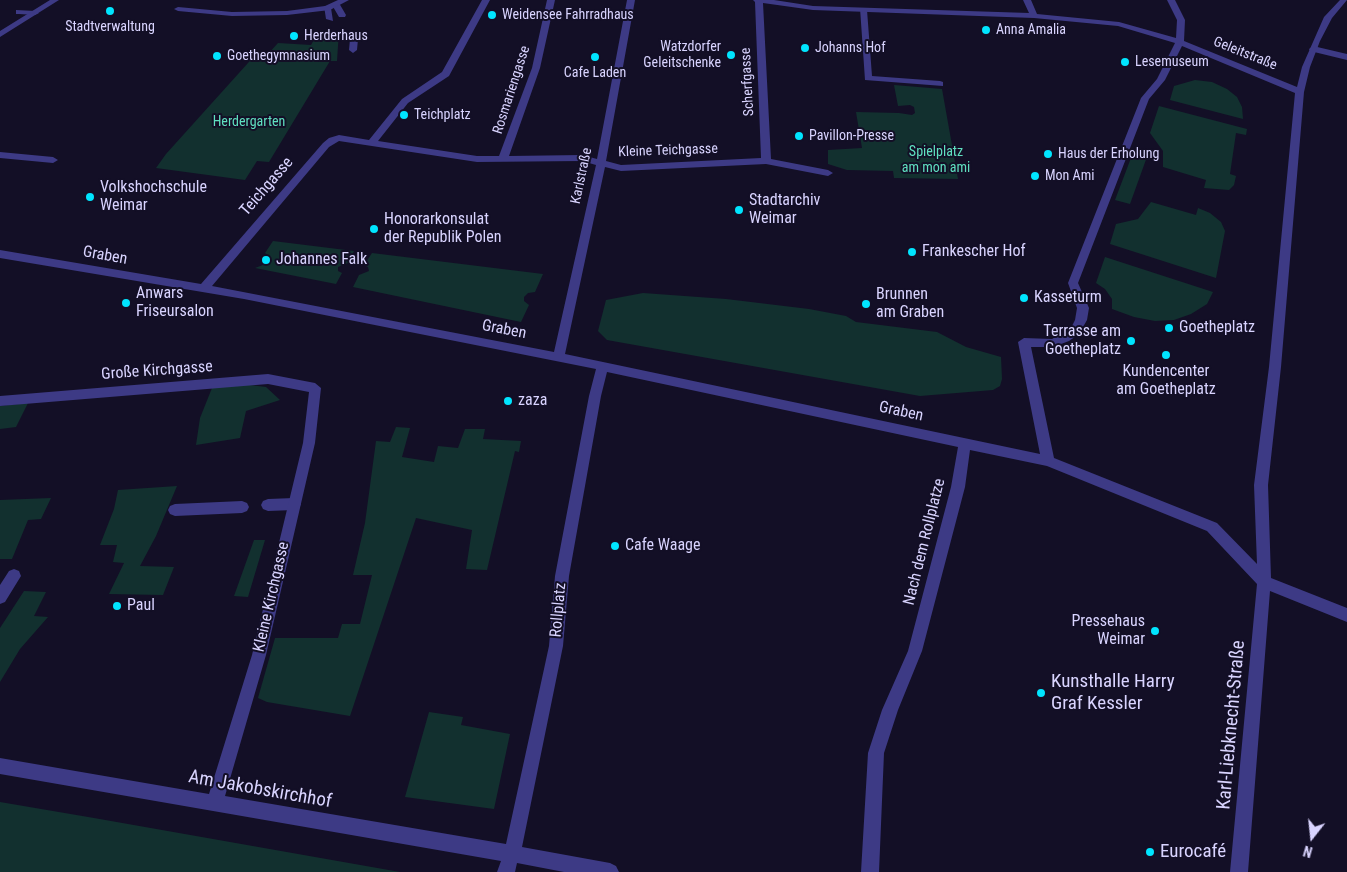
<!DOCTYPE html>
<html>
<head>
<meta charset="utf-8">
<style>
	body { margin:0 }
	#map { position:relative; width:1347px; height:872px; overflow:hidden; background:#130f26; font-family:"Roboto Condensed",sans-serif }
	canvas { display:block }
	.north { position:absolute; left:1287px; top:812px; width:50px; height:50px; -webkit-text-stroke:4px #130f26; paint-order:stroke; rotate:196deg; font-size:14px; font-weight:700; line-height:20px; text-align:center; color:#d9d4ff }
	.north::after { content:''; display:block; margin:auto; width:18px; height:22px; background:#d9d4ff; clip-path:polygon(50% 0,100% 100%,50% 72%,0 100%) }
</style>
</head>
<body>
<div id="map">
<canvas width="1347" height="872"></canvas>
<div class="north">N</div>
</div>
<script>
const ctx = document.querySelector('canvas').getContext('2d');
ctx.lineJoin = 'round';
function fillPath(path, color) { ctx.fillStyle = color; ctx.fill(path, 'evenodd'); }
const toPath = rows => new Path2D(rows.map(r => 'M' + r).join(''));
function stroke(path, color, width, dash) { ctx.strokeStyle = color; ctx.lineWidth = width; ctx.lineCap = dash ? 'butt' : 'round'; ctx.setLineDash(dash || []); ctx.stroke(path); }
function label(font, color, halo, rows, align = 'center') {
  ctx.font = font + ' "Roboto Condensed",sans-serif'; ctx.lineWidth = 4; ctx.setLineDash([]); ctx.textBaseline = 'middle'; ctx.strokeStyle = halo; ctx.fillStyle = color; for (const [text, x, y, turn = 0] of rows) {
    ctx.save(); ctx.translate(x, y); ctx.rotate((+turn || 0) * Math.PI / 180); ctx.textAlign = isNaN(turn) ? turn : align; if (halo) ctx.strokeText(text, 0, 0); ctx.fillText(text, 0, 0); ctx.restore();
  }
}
const green = toPath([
	[319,31,339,31,337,61,330,61,269,162,257,161,245,180,156,168,166,154,257,53,268,54,278,43,311,45],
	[1195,80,1212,82,1227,89,1237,97,1242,107,1243,119,1170,100,1174,86],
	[894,85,942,89,958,179,894,178,893,171,847,170,828,164,828,150,862,148,856,112,899,113,912,115,915,113,914,107,910,105,898,106],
	[1159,106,1247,129,1246,135,1236,133,1230,174,1236,176,1234,185,1229,190,1204,188,1206,180,1163,167,1163,151,1150,133],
	[1134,150,1148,154,1130,204,1115,200],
	[1151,202,1196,215,1198,208,1210,213,1221,222,1225,231,1216,278,1110,244,1116,224,1138,219],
	[273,241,354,251,348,263,338,267,338,271,342,273,336,284,255,268,263,265,266,260,269,256,265,253],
	[372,253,543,274,535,292,528,293,524,297,524,301,529,305,521,322,353,287,359,275,369,271,368,267,364,265],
	[1105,257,1213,292,1207,304,1191,314,1174,320,1155,321,1134,317,1112,309,1112,299,1105,289,1096,283],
	[643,293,726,299,809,309,846,316,856,322,937,332,966,347,1001,357,1002,379,1000,386,993,390,920,396,607,340,598,331,606,300],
	[242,384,266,387,280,400,246,411,240,438,196,445,200,418,212,388],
	[28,403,16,427,0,429,0,406],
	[396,427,410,428,402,457,434,462,438,446,458,448,465,429,485,429,483,439,521,441,519,452,515,451,487,570,466,569,472,530,416,518,350,716,267,702,258,698,275,638,338,638,342,624,360,624,372,575,353,575,365,523,376,441,390,442],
	[177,486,156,536,140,566,174,567,163,595,109,594,124,563,113,562,117,545,100,545,114,509,118,490],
	[51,498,41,519,28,520,12,559,0,559,0,500],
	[254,540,265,540,248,597,234,596],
	[24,591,46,592,34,616,48,617,20,649,0,682,0,628],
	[429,712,463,717,461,725,510,734,494,809,405,797],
	[0,802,94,818,400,872,0,872]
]);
const lane = toPath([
	[333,3,339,3,346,15,345,17,339,17,332,5,333,3],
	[324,6,331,8,333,21,326,19,324,6],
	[860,8,867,10,872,76,940,81,943,82,943,86,865,80,860,8],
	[16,10,35,11,39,13,35,15,19,14,16,14,16,10],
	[354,36,358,39,357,50,353,53,349,50,350,39,354,36],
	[1313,46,1347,54,1347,60,1310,51,1309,49,1313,46],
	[294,498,299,500,301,504,299,508,294,510,268,511,263,509,261,505,263,501,268,499,294,498],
	[242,501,247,503,249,507,247,511,242,513,175,516,170,514,168,510,170,506,175,504,242,501],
	[14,569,19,571,21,576,5,602,0,604,0,585,9,571,14,569]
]);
const street = toPath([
	[50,0,59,0,0,37,0,31,50,0],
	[338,0,349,0,330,10,287,15,232,16,178,11,174,9,178,7,232,12,287,11,325,6,338,0],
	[482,0,490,0,449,76,408,103,378,141,477,156,499,156,532,68,547,0,555,0,540,68,509,156,582,155,597,159,627,0,635,0,606,161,621,165,761,158,755,2,753,0,774,0,813,6,1029,13,1023,0,1031,0,1037,14,1119,22,1176,38,1177,20,1167,0,1175,0,1185,20,1184,41,1297,87,1302,67,1324,17,1340,0,1347,0,1332,18,1320,41,1310,67,1304,92,1281,367,1268,485,1271,578,1347,608,1347,622,1270,591,1248,872,1230,872,1257,584,1207,531,1047,466,970,450,965,487,922,651,898,710,884,753,879,872,861,872,868,753,882,710,908,651,951,487,958,447,607,372,601,396,569,576,563,646,522,847,610,863,616,866,619,872,564,872,517,863,515,872,497,872,501,861,0,774,0,758,209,794,252,655,303,443,309,392,268,384,0,406,0,396,268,374,315,383,321,388,315,443,266,655,225,796,506,844,549,646,555,576,589,396,596,369,244,299,0,258,0,250,201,284,323,143,329,138,339,135,369,140,402,99,442,72,482,0],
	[763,3,813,10,1034,18,1118,26,1175,43,1157,79,1141,98,1068,283,1077,308,1075,320,1071,328,1052,339,1024,338,1018,342,1040,454,565,354,605,167,621,171,766,164,828,176,833,173,828,170,771,159,763,3],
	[1182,46,1295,93,1269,367,1254,485,1257,564,1217,523,1054,458,1031,347,1053,347,1069,341,1079,334,1087,320,1089,308,1078,283,1149,99,1165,80,1182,46],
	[339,141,477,162,582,161,596,165,554,352,212,286,329,147,339,141],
	[0,152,53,157,58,160,53,163,0,158,0,152]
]);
const markers = [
	[110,11,5,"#00e5ff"],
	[492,15,5,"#00e5ff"],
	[986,30,5,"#00e5ff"],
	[294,36,5,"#00e5ff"],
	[805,48,5,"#00e5ff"],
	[731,55,5,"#00e5ff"],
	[217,56,5,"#00e5ff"],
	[595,57,5,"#00e5ff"],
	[1125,62,5,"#00e5ff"],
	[404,115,5,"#00e5ff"],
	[799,136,5,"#00e5ff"],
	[1048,154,5,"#00e5ff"],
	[1035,176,5,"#00e5ff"],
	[90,197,5,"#00e5ff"],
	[739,210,5,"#00e5ff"],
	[374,229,5,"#00e5ff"],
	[912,252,5,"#00e5ff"],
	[266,260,5,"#00e5ff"],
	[1024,298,5,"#00e5ff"],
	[126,303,5,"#00e5ff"],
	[866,304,5,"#00e5ff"],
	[1169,328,5,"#00e5ff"],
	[1131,341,5,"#00e5ff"],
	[1166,355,5,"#00e5ff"],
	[508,401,5,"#00e5ff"],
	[615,546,5,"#00e5ff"],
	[117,606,5,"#00e5ff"],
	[1155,631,5,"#00e5ff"],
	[1041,693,5,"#00e5ff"],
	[1150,852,5,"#00e5ff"]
];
const farPoinames = [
	["Weidensee Fahrradhaus",502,15],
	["Stadtverwaltung",110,27,"center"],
	["Anna Amalia",996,30],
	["Herderhaus",304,36],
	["Watzdorfer",721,47,"right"],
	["Geleitschenke",721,63,"right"],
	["Johanns Hof",815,48],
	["Goethegymnasium",227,56],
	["Lesemuseum",1135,62],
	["Cafe Laden",595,73,"center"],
	["Teichplatz",414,115],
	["Pavillon-Presse",809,136],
	["Haus der Erholung",1058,154],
	["Mon Ami",1045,176]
];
const farStreetnames = [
	["Geleitstraße",1245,54,22],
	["Scherfgasse",748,82,-93],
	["Rosmariengasse",512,90,-72],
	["Kleine Teichgasse",668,151,-2],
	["Karlstraße",582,176,-78]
];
const farParknames = [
	["Herdergarten",249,122],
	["Spielplatz",936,152],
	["am mon ami",936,168]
];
const streetNames = [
	["Teichgasse",267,187,-49],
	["Graben",105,256,10],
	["Graben",504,330,11],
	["Große Kirchgasse",157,371,-4],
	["Graben",901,412,12],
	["Nach dem Rollplatze",925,542,-76],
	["Kleine Kirchgasse",272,597,-77],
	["Rollplatz",559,610,-85]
];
const poiNames = [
	["Volkshochschule",100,188],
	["Weimar",100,206],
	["Stadtarchiv",749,201],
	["Weimar",749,219],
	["Honorarkonsulat",384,220],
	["der Republik Polen",384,238],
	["Frankescher Hof",922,252],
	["Johannes Falk",276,260],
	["Anwars",136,294],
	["Friseursalon",136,312],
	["Brunnen",876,295],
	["am Graben",876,313],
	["Kasseturm",1034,298],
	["Goetheplatz",1179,328],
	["Terrasse am",1121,332,"right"],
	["Goetheplatz",1121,350,"right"],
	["Kundencenter",1166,372,"center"],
	["am Goetheplatz",1166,390,"center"],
	["zaza",518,401],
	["Cafe Waage",625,546],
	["Paul",127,606],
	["Pressehaus",1145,622,"right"],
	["Weimar",1145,640,"right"]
];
const nearPoinames = [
	["Kunsthalle Harry",1051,682],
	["Graf Kessler",1051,704],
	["Eurocafé",1160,852]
];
const nearStreetnames = [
	["Karl-Liebknecht-Straße",1232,725,-85],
	["Am Jakobskirchhof",260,790,10]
];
fillPath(green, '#12302f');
fillPath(lane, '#3d3a85');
fillPath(street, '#3d3a85');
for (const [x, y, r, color] of markers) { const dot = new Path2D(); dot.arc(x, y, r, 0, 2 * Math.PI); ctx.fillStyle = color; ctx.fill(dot); stroke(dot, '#130f26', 2); }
label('14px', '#d9d4ff', '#130f26', farPoinames, 'left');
label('14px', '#d9d4ff', '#130f26', farStreetnames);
label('14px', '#5fe0c0', '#130f26', farParknames);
label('16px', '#d9d4ff', '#130f26', streetNames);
label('16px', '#d9d4ff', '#130f26', poiNames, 'left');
label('19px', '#d9d4ff', '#130f26', nearPoinames, 'left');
label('19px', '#d9d4ff', '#130f26', nearStreetnames);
</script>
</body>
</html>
